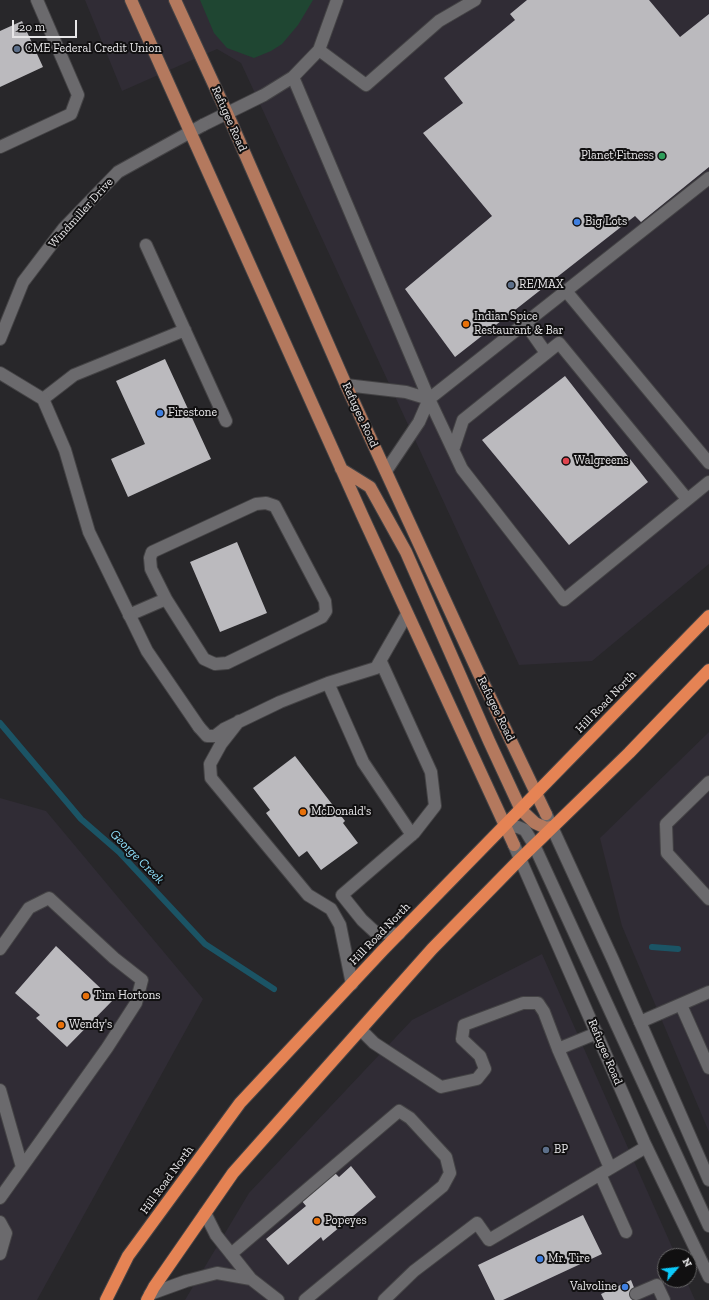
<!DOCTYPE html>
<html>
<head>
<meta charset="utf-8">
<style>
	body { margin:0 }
	#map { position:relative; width:709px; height:1300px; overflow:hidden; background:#28272a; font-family:"Zilla Slab",serif }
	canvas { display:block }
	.north { position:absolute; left:657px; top:1248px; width:40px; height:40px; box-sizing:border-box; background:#111011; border:1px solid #676667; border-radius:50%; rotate:62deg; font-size:11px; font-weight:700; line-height:16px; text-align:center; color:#e7e6e8 }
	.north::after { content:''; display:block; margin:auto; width:14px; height:18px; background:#0bcafa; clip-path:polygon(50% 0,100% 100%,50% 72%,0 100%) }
	.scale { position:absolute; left:12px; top:20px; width:65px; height:18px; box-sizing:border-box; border:2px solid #e7e6e8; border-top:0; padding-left:5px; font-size:12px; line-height:14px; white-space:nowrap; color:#e7e6e8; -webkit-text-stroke:3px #111011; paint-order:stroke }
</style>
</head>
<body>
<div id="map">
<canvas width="709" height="1300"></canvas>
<div class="north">N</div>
<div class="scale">20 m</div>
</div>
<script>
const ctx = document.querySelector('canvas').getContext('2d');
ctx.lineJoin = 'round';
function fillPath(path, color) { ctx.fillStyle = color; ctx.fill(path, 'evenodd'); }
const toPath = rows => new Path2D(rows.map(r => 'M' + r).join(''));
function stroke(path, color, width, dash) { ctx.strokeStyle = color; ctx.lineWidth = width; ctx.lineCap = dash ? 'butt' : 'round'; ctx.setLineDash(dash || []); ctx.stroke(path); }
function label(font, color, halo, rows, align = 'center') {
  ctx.font = font + ' "Zilla Slab",serif'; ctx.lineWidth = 4; ctx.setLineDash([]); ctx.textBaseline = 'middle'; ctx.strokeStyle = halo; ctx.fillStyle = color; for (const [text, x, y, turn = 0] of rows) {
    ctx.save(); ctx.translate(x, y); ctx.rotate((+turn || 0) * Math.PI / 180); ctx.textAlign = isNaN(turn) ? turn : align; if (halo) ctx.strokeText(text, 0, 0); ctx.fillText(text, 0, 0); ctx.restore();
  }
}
const built = toPath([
	[85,0,709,0,709,564,592,661,519,665,241,63,217,49,122,91],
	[709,732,709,1132,622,926,600,838],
	[0,798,46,811,203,999,37,1300,0,1300],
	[542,954,676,1256,665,1256,665,1280,686,1280,695,1300,185,1300,249,1193,412,1020]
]);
const green = toPath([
	[200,0,313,0,298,25,282,44,271,51,254,58,227,48,214,33]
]);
const stream = toPath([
	[0,723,81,819,119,852,205,944,274,989],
	[652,947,678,949]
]);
const building = toPath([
	[527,0,649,0,680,37,709,14,709,167,641,222,635,216,455,357,405,289,492,216,423,133,463,103,444,78,515,20,510,14],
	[22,21,43,67,0,87,0,31],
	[165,359,211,459,128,497,111,459,145,444,116,381],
	[565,376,648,482,569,545,482,440],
	[237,542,267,613,220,632,190,562],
	[295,756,345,821,343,823,358,843,321,870,307,851,299,857,266,813,270,810,253,788],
	[56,946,113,1000,67,1047,36,1018,40,1015,15,993],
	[351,1166,376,1197,323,1241,321,1237,288,1265,266,1239,306,1206,301,1200,334,1172,339,1177],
	[583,1215,602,1254,503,1300,495,1300,478,1265],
	[631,1280,639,1300,604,1300,601,1294]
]);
const lane = toPath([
	[319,50,366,85,439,21,475,0],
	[293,77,429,399,462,469,564,600,709,482],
	[203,125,264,95,293,77,319,50,337,0],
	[0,147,71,114,78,95,37,0],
	[146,245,226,421],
	[566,291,709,463],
	[525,323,546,353],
	[346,385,406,392,429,399],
	[43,399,74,375,185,330],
	[453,450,463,420,559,343,687,499],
	[386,471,419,422,429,399,709,178],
	[129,615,166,599,204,659,215,664,227,663,322,617,326,611,325,601,275,506,266,503,256,504,152,552,150,558,151,569,166,599],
	[381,662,431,772,435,806,414,833,342,895,362,920,375,932,399,934],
	[328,683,363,762,412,835],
	[239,721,221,744,210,764,211,778,308,895,331,909,340,925,352,984],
	[199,727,207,736,215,736,224,729,280,702,328,683,376,668,407,614],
	[709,782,666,824,667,853,709,899],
	[0,949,29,908,49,898,114,958,142,980,136,1003,107,1048,0,1198],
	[681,1005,709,1068],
	[640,1022,709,992],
	[361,1030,374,1043,441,1087,477,1079,485,1069,480,1056,462,1039,464,1025,523,1003,538,1003,544,1012,558,1049],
	[597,1033,558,1049,610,1168],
	[0,1090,22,1167],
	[600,1174,626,1232],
	[205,1213,216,1235,251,1279,278,1300],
	[0,1222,6,1233,0,1254],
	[231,1254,399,1111,410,1118,446,1157,450,1173,443,1186,305,1300],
	[150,1294,186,1281,217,1273,251,1279],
	[636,1294,657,1285,664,1300],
	[384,1300,414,1271,477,1223,489,1240,646,1147]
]);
const street = toPath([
	[0,339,23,282,64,228,118,172,203,125],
	[0,373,43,399,65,450,89,532,147,651,199,727]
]);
const secondary = toPath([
	[546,814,613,960,709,1180],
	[505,826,518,827,525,830,534,845,709,1226],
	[514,845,644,1142,709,1277]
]);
const primary = toPath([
	[131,0,363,517,514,845],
	[175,0,227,113,346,385,479,674,546,814],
	[341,469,370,487,406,552,489,741,521,810,535,823,546,828,552,827]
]);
const highway = toPath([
	[106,1300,128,1256,240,1103,383,950,709,616],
	[147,1300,154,1287,233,1173,432,949,520,859,629,753,709,670]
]);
const markers = [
	[17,49,4,"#5c6f8a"],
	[662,156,4,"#2e9e5b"],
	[577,222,4,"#3f7fe0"],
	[511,285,4,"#5c6f8a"],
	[466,324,4,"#e8710a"],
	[160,413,4,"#3f7fe0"],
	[566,461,4,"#e0444e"],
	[303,812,4,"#e8710a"],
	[86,996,4,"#e8710a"],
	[61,1025,4,"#e8710a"],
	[546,1150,4,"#5c6f8a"],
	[317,1221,4,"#e8710a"],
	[540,1259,4,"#3f7fe0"],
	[625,1287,4,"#3f7fe0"]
];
const poiNames = [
	["CME Federal Credit Union",25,49],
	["Planet Fitness",654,156,"right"],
	["Big Lots",585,222],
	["RE/MAX",519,285],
	["Indian Spice",474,317],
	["Restaurant & Bar",474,331],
	["Firestone",168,413],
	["Walgreens",574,461],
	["McDonald's",311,812],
	["Tim Hortons",94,996],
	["Wendy's",69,1025],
	["BP",554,1150],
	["Popeyes",325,1221],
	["Mr. Tire",548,1259],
	["Valvoline",617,1287,"right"]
];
const streetNames = [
	["Refugee Road",229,119,66],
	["Windmiller Drive",81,213,-48],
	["Refugee Road",360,415,65],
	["Hill Road North",606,702,-46],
	["Refugee Road",496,709,64],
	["Hill Road North",380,934,-46],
	["Refugee Road",605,1052,67],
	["Hill Road North",167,1180,-54]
];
const waterNames = [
	["George Creek",137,857,45]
];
fillPath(built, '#302c35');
fillPath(green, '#1f4632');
stroke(stream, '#1b5465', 6);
fillPath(building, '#bbbabe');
stroke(lane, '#444345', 14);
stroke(street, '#444345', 14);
stroke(secondary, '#444345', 14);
stroke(primary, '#444345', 14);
stroke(highway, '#444345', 14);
stroke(lane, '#6b6a6d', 12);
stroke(street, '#6b6a6d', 12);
stroke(secondary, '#6b6a6d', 12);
stroke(primary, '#b4795e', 12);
stroke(highway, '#e58354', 12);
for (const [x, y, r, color] of markers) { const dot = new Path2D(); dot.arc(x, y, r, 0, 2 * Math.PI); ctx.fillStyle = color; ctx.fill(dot); stroke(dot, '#111011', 1.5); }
label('12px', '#e7e6e8', '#111011', poiNames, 'left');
label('12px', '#e7e6e8', '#111011', streetNames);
label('italic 13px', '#90e2fd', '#111011', waterNames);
</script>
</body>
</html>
